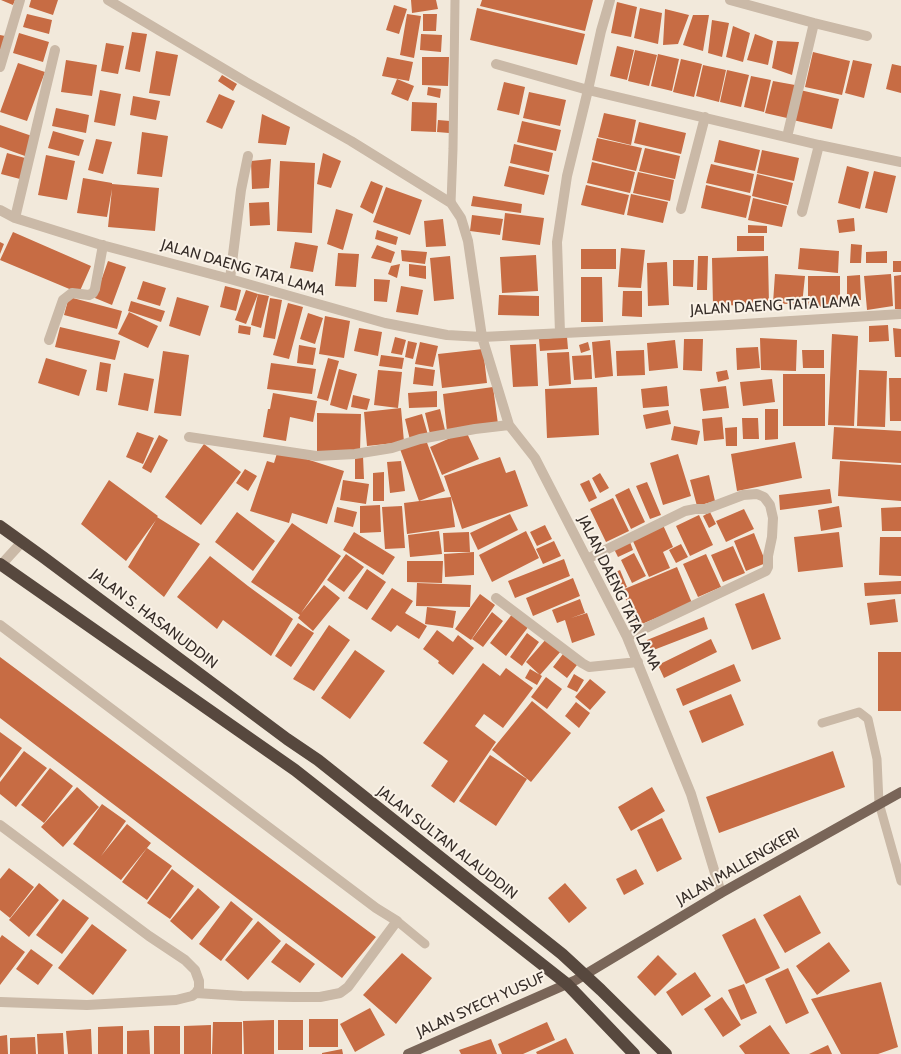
<!DOCTYPE html>
<html>
<head>
<meta charset="utf-8">
<style>
	body { margin:0 }
	canvas { display:block; background:#f2e9db }
</style>
</head>
<body>
<canvas width="901" height="1054"></canvas>
<script>
const ctx = document.querySelector('canvas').getContext('2d');
ctx.lineJoin = 'round';
function fillPath(path, color) { ctx.fillStyle = color; ctx.fill(path, 'evenodd'); }
const toPath = rows => new Path2D(rows.map(r => 'M' + r).join(''));
function stroke(path, color, width, dash) { ctx.strokeStyle = color; ctx.lineWidth = width; ctx.lineCap = dash ? 'butt' : 'round'; ctx.setLineDash(dash || []); ctx.stroke(path); }
function label(font, color, halo, rows, align = 'center') {
  ctx.font = font + ' Cabin,sans-serif'; ctx.lineWidth = 4; ctx.setLineDash([]); ctx.textBaseline = 'middle'; ctx.strokeStyle = halo; ctx.fillStyle = color; for (const [text, x, y, turn = 0] of rows) {
    ctx.save(); ctx.translate(x, y); ctx.rotate((+turn || 0) * Math.PI / 180); ctx.textAlign = isNaN(turn) ? turn : align; if (halo) ctx.strokeText(text, 0, 0); ctx.fillText(text, 0, 0); ctx.restore();
  }
}
const building = toPath([
	[1,0,15,0,13,5],
	[31,0,58,0,53,15,29,7],
	[411,0,436,0,438,9,412,13],
	[482,0,593,0,585,31,480,6],
	[617,2,637,7,631,37,611,33],
	[394,5,407,9,399,34,386,30],
	[477,8,585,34,577,65,470,40],
	[640,8,662,13,658,44,634,38],
	[665,9,689,15,678,44,663,45],
	[27,14,52,20,49,34,23,27],
	[407,14,421,16,414,58,400,55],
	[423,14,437,14,436,31,423,31],
	[693,15,709,15,703,51,683,45],
	[712,20,729,23,722,57,708,53],
	[733,26,750,33,743,62,726,57],
	[132,32,147,34,140,72,125,69],
	[19,33,49,42,43,62,13,53],
	[421,34,442,35,441,52,420,50],
	[755,34,773,41,768,65,747,60],
	[0,35,5,36,0,52],
	[777,41,799,42,792,75,772,68],
	[106,43,124,46,118,74,101,71],
	[617,46,634,50,627,80,610,76],
	[635,50,657,55,649,86,628,81],
	[156,51,178,55,170,96,149,93],
	[813,52,850,61,842,95,805,87],
	[658,54,679,59,672,91,651,86],
	[387,57,413,62,409,81,382,76],
	[422,57,449,57,448,86,422,85],
	[681,59,702,64,694,97,673,92],
	[66,60,97,65,92,96,61,92],
	[853,60,872,64,864,98,845,93],
	[18,63,45,72,27,121,0,112],
	[892,64,901,66,901,93,886,89],
	[703,65,726,70,719,102,696,96],
	[727,70,749,75,741,107,720,102],
	[222,75,237,84,233,91,218,81],
	[751,76,771,80,764,112,744,107],
	[397,79,414,86,408,101,391,94],
	[773,81,795,85,787,118,765,113],
	[504,82,525,87,519,115,497,110],
	[428,87,441,89,440,98,427,95],
	[100,90,121,94,115,126,94,122],
	[800,90,839,99,832,129,793,120],
	[529,92,566,100,560,126,523,118],
	[219,94,235,101,222,129,206,122],
	[133,96,160,101,156,120,130,115],
	[412,102,437,103,436,132,411,131],
	[56,108,89,115,86,133,52,126],
	[604,113,636,120,631,145,598,137],
	[262,114,290,127,286,145,258,143],
	[438,120,450,121,449,133,437,132],
	[522,121,561,130,556,151,517,142],
	[639,122,686,133,681,154,634,143],
	[0,125,32,136,25,156,0,147],
	[53,131,84,140,79,156,48,148],
	[142,132,168,136,162,177,137,174],
	[597,138,642,148,636,171,592,160],
	[96,139,112,142,103,174,88,170],
	[719,140,760,150,755,171,714,162],
	[514,144,553,153,549,172,510,163],
	[645,148,680,156,675,179,639,171],
	[762,150,799,158,794,181,757,173],
	[7,153,25,158,20,179,1,174],
	[323,153,341,161,331,188,317,184],
	[46,155,75,161,67,200,38,195],
	[271,159,269,188,252,189,251,161],
	[280,161,315,163,312,233,277,231],
	[592,162,635,172,630,193,587,183],
	[711,164,754,174,750,193,706,183],
	[509,166,549,175,544,195,504,186],
	[847,166,869,172,860,209,838,203],
	[874,171,896,176,887,213,865,208],
	[638,172,674,180,670,201,633,193],
	[757,174,793,183,788,205,752,196],
	[83,178,112,183,112,184,159,188,155,231,108,227,112,189,107,217,77,213],
	[371,181,383,186,373,214,360,207],
	[586,185,629,195,624,215,581,205],
	[706,185,751,196,746,218,701,208],
	[386,187,422,200,410,235,373,222],
	[631,194,668,202,663,223,627,215],
	[473,196,522,204,521,213,471,206],
	[753,198,787,206,782,227,748,220],
	[269,202,270,225,250,226,249,203],
	[336,209,353,214,343,250,327,244],
	[505,213,544,218,540,245,502,240],
	[472,215,503,219,500,235,470,231],
	[854,218,855,231,839,233,837,220],
	[443,219,446,246,426,247,424,221],
	[748,225,767,226,767,233,748,233],
	[377,230,398,237,396,245,375,239],
	[13,232,91,266,79,293,0,260],
	[737,236,764,236,764,251,737,251],
	[0,242,4,244,0,254],
	[295,242,318,246,313,272,290,268],
	[851,244,862,245,861,263,850,263],
	[377,245,395,252,391,263,371,258],
	[621,248,645,250,641,288,618,287],
	[800,248,839,251,838,273,798,269],
	[581,249,616,249,616,269,581,269],
	[401,250,427,252,425,264,402,261],
	[887,251,887,263,866,263,866,252],
	[338,253,359,254,356,287,335,286],
	[536,255,538,291,502,293,500,257],
	[450,256,454,299,434,301,430,258],
	[698,256,708,256,707,290,697,290],
	[768,256,769,304,713,306,712,258],
	[673,260,694,260,693,287,673,286],
	[108,261,126,267,112,305,95,298],
	[893,261,901,261,901,272,893,272],
	[667,262,669,305,648,306,647,263],
	[400,264,397,278,388,274,391,266],
	[409,264,426,266,426,279,409,276],
	[775,274,805,276,802,305,773,303],
	[891,274,893,306,867,310,864,276],
	[860,275,861,300,847,300,847,276],
	[901,275,901,309,895,309,894,276],
	[808,276,840,276,840,306,808,307],
	[581,277,602,277,603,322,581,322],
	[374,279,390,280,387,302,374,301],
	[143,281,166,288,160,306,137,299],
	[225,286,241,290,236,311,220,307],
	[401,286,423,290,418,315,396,312],
	[246,290,258,294,246,324,235,320],
	[623,291,642,291,642,317,622,316],
	[258,294,269,296,261,328,251,325],
	[499,295,539,296,539,316,498,315],
	[69,297,122,311,117,329,64,315],
	[177,297,209,306,200,336,169,326],
	[270,298,282,300,275,339,263,337],
	[131,301,165,311,161,322,128,311],
	[288,303,303,307,289,359,273,355],
	[129,312,158,326,148,348,118,334],
	[308,313,323,318,315,344,300,339],
	[325,316,350,321,344,358,319,354],
	[239,325,251,327,250,335,238,333],
	[888,325,889,341,869,342,869,326],
	[60,327,120,341,115,360,55,347],
	[359,328,382,332,378,356,354,351],
	[893,328,901,329,901,357,895,357],
	[832,334,858,336,854,426,828,425],
	[395,337,406,340,402,355,391,353],
	[567,337,568,349,540,351,539,339],
	[760,338,797,340,796,371,761,370],
	[684,339,703,339,702,371,683,370],
	[610,340,613,376,595,378,592,342],
	[675,340,678,368,649,371,647,343],
	[408,341,417,343,413,359,405,357],
	[420,342,438,346,433,367,415,364],
	[588,342,590,350,581,353,579,345],
	[536,344,538,386,513,387,510,345],
	[299,345,316,348,313,365,297,363],
	[758,347,760,368,737,370,736,348],
	[483,349,487,383,442,388,438,354],
	[644,350,645,375,617,376,616,351],
	[802,350,824,350,824,368,803,368],
	[163,351,189,355,181,416,154,413],
	[569,352,571,384,549,386,547,353],
	[381,355,404,358,402,369,379,366],
	[591,355,592,379,574,380,572,356],
	[46,358,87,370,79,396,38,383],
	[328,358,339,361,328,401,317,398],
	[100,362,111,364,107,392,96,390],
	[271,363,316,369,312,394,267,389],
	[415,367,435,370,433,386,413,384],
	[339,369,357,374,347,410,330,405],
	[378,370,402,372,398,408,374,405],
	[727,370,729,379,718,382,716,372],
	[859,370,887,371,885,427,857,426],
	[124,373,154,379,148,411,118,405],
	[783,374,825,374,825,426,783,426],
	[889,378,901,378,901,421,890,421],
	[772,379,775,402,743,406,740,382],
	[667,386,669,406,643,408,641,389],
	[726,386,729,408,703,411,700,389],
	[493,387,498,424,447,431,443,394],
	[597,387,599,435,547,438,545,389],
	[437,391,437,407,409,408,408,393],
	[273,393,317,401,313,422,290,417,286,441,263,437,268,409,270,409],
	[353,395,370,399,367,410,351,407],
	[401,408,404,442,367,446,364,412],
	[440,409,445,430,430,434,425,413],
	[765,409,778,409,778,439,765,440],
	[668,410,671,424,646,429,643,415],
	[317,413,361,414,360,452,317,451],
	[422,414,428,435,410,440,405,419],
	[722,417,724,439,704,441,702,419],
	[742,418,758,418,759,439,743,439],
	[674,426,700,431,697,445,671,440],
	[737,427,737,446,726,446,725,428],
	[834,427,901,431,901,463,832,459],
	[466,431,479,459,442,475,430,447],
	[137,432,154,438,143,464,126,457],
	[159,435,168,440,151,473,142,468],
	[426,440,445,491,419,501,400,449],
	[795,442,802,478,737,491,731,454],
	[204,444,241,472,201,525,165,497],
	[278,450,344,471,327,524,292,513,289,523,250,511,267,461,274,463],
	[678,454,691,496,663,505,650,463],
	[355,456,363,456,364,479,355,479],
	[500,457,506,473,515,470,528,506,462,529,444,476],
	[401,461,405,491,390,493,387,462],
	[840,461,901,465,901,501,838,496],
	[245,469,257,476,248,491,236,483],
	[384,472,384,501,373,501,373,473],
	[600,473,609,488,600,493,592,478],
	[709,475,715,501,697,506,690,480],
	[109,480,158,516,157,517,200,544,164,597,128,567,156,520,126,561,81,524],
	[343,480,369,484,366,504,340,500],
	[589,480,597,498,589,502,580,484],
	[647,482,661,515,650,519,636,486],
	[629,488,645,522,631,529,615,495],
	[830,489,832,503,780,510,779,495],
	[451,497,455,527,407,534,404,503],
	[613,498,629,531,606,542,590,509],
	[380,505,381,532,360,533,360,506],
	[402,506,405,548,385,549,382,507],
	[839,506,842,527,821,531,818,510],
	[337,507,357,512,353,527,334,522],
	[901,507,901,531,882,531,881,508],
	[744,509,754,529,726,542,716,521],
	[237,512,275,541,253,571,215,542],
	[710,512,716,524,709,528,703,516],
	[510,514,518,530,478,550,470,533],
	[699,515,713,545,690,556,676,526],
	[292,523,341,556,301,613,324,585,340,598,313,631,298,618,300,615,251,582],
	[545,525,552,539,537,546,530,532],
	[663,525,673,547,663,552,670,568,649,577,632,539],
	[439,531,442,554,410,557,408,535],
	[526,531,539,558,492,582,479,555],
	[354,532,395,557,383,575,343,550],
	[469,532,470,552,444,552,443,533],
	[839,532,843,567,798,572,794,537],
	[754,533,766,563,746,571,734,541],
	[880,537,901,537,901,576,879,575],
	[554,541,561,556,543,564,536,549],
	[630,542,633,550,618,557,614,549],
	[681,544,688,557,676,563,669,550],
	[733,546,745,573,723,582,711,555],
	[474,552,474,575,445,577,444,554],
	[634,553,646,576,632,583,621,560],
	[346,554,364,567,344,592,327,580],
	[706,554,721,587,698,597,683,564],
	[210,556,248,586,293,619,271,656,223,620,217,629,177,597],
	[564,559,570,576,515,598,508,581],
	[407,561,443,561,442,583,407,582],
	[677,567,692,603,637,626,622,590],
	[367,569,386,582,367,610,348,598],
	[620,570,627,587,616,591,609,575],
	[573,578,580,596,533,616,526,598],
	[901,581,901,594,865,596,864,583],
	[417,583,471,585,470,607,416,606],
	[392,588,413,601,405,613,427,626,419,639,397,625,391,632,371,619],
	[764,593,781,639,752,650,735,604],
	[480,594,495,605,471,640,455,629],
	[580,599,585,613,571,618,587,613,595,635,572,643,565,620,557,623,552,610],
	[895,599,898,622,870,625,867,603],
	[427,607,456,611,453,628,425,624],
	[492,612,503,621,483,647,472,639],
	[513,613,529,626,506,656,490,643],
	[704,617,708,629,651,651,647,640],
	[298,623,314,633,291,667,275,656],
	[329,625,350,640,314,691,293,679],
	[437,630,453,642,458,635,474,648,453,675,438,663,439,661,423,649],
	[527,633,539,642,522,666,510,657],
	[547,638,562,650,540,675,526,662],
	[711,639,717,652,664,678,658,665],
	[355,650,385,671,350,719,321,698],
	[878,652,901,652,901,711,878,711],
	[563,654,577,665,567,678,553,667],
	[0,657,376,937,342,978,0,718],
	[483,663,500,676,506,668,533,688,503,728,484,714,475,726,496,742,454,803,431,786,448,761,423,743],
	[734,664,741,681,683,706,676,689],
	[530,669,542,676,537,685,525,678],
	[574,674,584,680,577,692,567,687],
	[546,677,562,689,547,709,531,697],
	[590,679,606,692,590,710,575,697],
	[731,694,744,725,702,743,689,711],
	[532,701,571,733,531,782,492,750],
	[576,702,590,713,579,728,565,716],
	[0,732,22,748,0,778],
	[24,751,47,768,16,807,0,794,0,782],
	[833,751,845,787,719,833,706,797],
	[490,755,527,779,496,826,459,801],
	[50,768,73,786,44,823,21,805],
	[77,787,99,807,63,847,41,827],
	[652,787,665,811,631,831,618,807],
	[102,804,126,821,101,856,127,824,151,843,121,880,73,844],
	[662,818,682,859,657,872,637,830],
	[147,848,172,866,147,900,122,882],
	[9,868,34,887,10,918,0,910,0,879],
	[172,869,194,886,170,919,147,903],
	[636,869,644,884,624,895,616,879],
	[39,883,59,900,29,937,9,920],
	[565,883,587,908,569,923,548,898],
	[198,888,220,907,192,940,170,921],
	[800,895,821,933,785,953,763,915],
	[63,899,89,918,62,954,36,935],
	[231,901,253,919,221,961,199,944],
	[755,918,780,968,746,984,722,935],
	[258,921,281,941,248,980,225,960],
	[92,924,127,950,93,995,58,968],
	[2,935,25,952,0,985,0,938],
	[829,942,850,971,817,995,796,966],
	[286,943,315,964,300,983,271,962],
	[31,949,53,965,38,985,16,969],
	[402,953,432,978,396,1024,363,995],
	[658,955,677,974,655,996,637,977],
	[788,968,809,1013,786,1024,765,979],
	[695,972,711,996,682,1016,666,992],
	[881,982,898,1047,878,1054,841,1054,811,999],
	[744,984,757,1013,741,1020,728,990],
	[722,997,741,1025,723,1037,704,1009],
	[370,1008,385,1035,355,1052,340,1024],
	[309,1019,338,1019,338,1047,309,1047],
	[274,1020,274,1054,244,1054,243,1021],
	[278,1020,303,1020,303,1050,278,1050],
	[213,1022,242,1022,242,1054,212,1054],
	[547,1022,555,1040,523,1054,502,1054,498,1044],
	[211,1025,211,1054,184,1054,184,1026],
	[770,1025,790,1054,745,1054,739,1046],
	[123,1026,123,1054,98,1054,98,1027],
	[154,1026,180,1026,180,1054,154,1054],
	[91,1029,92,1054,68,1054,66,1031],
	[149,1030,150,1054,127,1054,127,1031],
	[63,1033,64,1054,38,1054,37,1034],
	[7,1035,8,1054,0,1054,0,1036],
	[35,1037,36,1054,10,1054,10,1038],
	[566,1038,574,1054,537,1054,536,1052],
	[491,1039,497,1054,461,1054,459,1050],
	[828,1045,832,1054,809,1054],
	[342,1049,343,1054,322,1054,322,1053]
]);
const lane = toPath([
	[451,203,453,149,455,0],
	[822,723,859,712,868,719,877,759,879,803,901,881],
	[397,921,425,944]
]);
const street = toPath([
	[108,0,246,82,351,141,451,203,461,218,468,241,482,337,509,425,535,458,627,637,691,794,721,893],
	[730,0,814,23,867,36],
	[496,64,588,90,601,31,610,0],
	[0,67,20,0],
	[787,137,814,23],
	[681,209,705,117],
	[0,210,15,218,98,244,230,279,385,323,447,335,482,337,728,325,901,314],
	[802,212,819,145],
	[15,218,55,50],
	[230,279,241,190,248,156],
	[560,333,557,242,567,176,588,90,819,145,901,162],
	[49,340,63,300,72,293,89,295,93,293,95,289,103,245],
	[189,437,316,456,355,454,392,448,420,439,475,429,509,425],
	[587,559,685,511,695,509,706,509,743,495,757,494,764,497,770,505,773,518,772,537,768,556,768,567,766,571,627,637],
	[0,566,22,542],
	[496,598,582,663,589,667,638,662],
	[0,625,376,908,397,921,348,987,340,993,320,997,294,997,242,996,196,993],
	[0,825,149,936,185,960,195,970,199,981,199,988,196,993,192,996,176,1000,87,1005,0,1002]
]);
const primary = toPath([
	[408,1054,576,980,721,893,901,792]
]);
const highway = toPath([
	[0,526,43,557,287,739,318,760,562,954,601,990,666,1054],
	[0,564,295,770,567,984,634,1054]
]);
const streetNames = [
	["JALAN DAENG TATA LAMA",243,268,16],
	["JALAN DAENG TATA LAMA",775,306,-3],
	["JALAN DAENG TATA LAMA",619,593,64],
	["JALAN S. HASANUDDIN",154,619,37],
	["JALAN SULTAN ALAUDDIN",447,843,38],
	["JALAN MALLENGKERI",738,867,-30],
	["JALAN SYECH YUSUF",481,1005,-24]
];
fillPath(building, '#c76c44');
stroke(lane, '#cab9a7', 9);
stroke(street, '#cab9a7', 10);
stroke(primary, '#796558', 10);
stroke(highway, '#57483e', 12);
label('15px', '#362d28', '#faf2e7', streetNames);
</script>
</body>
</html>
